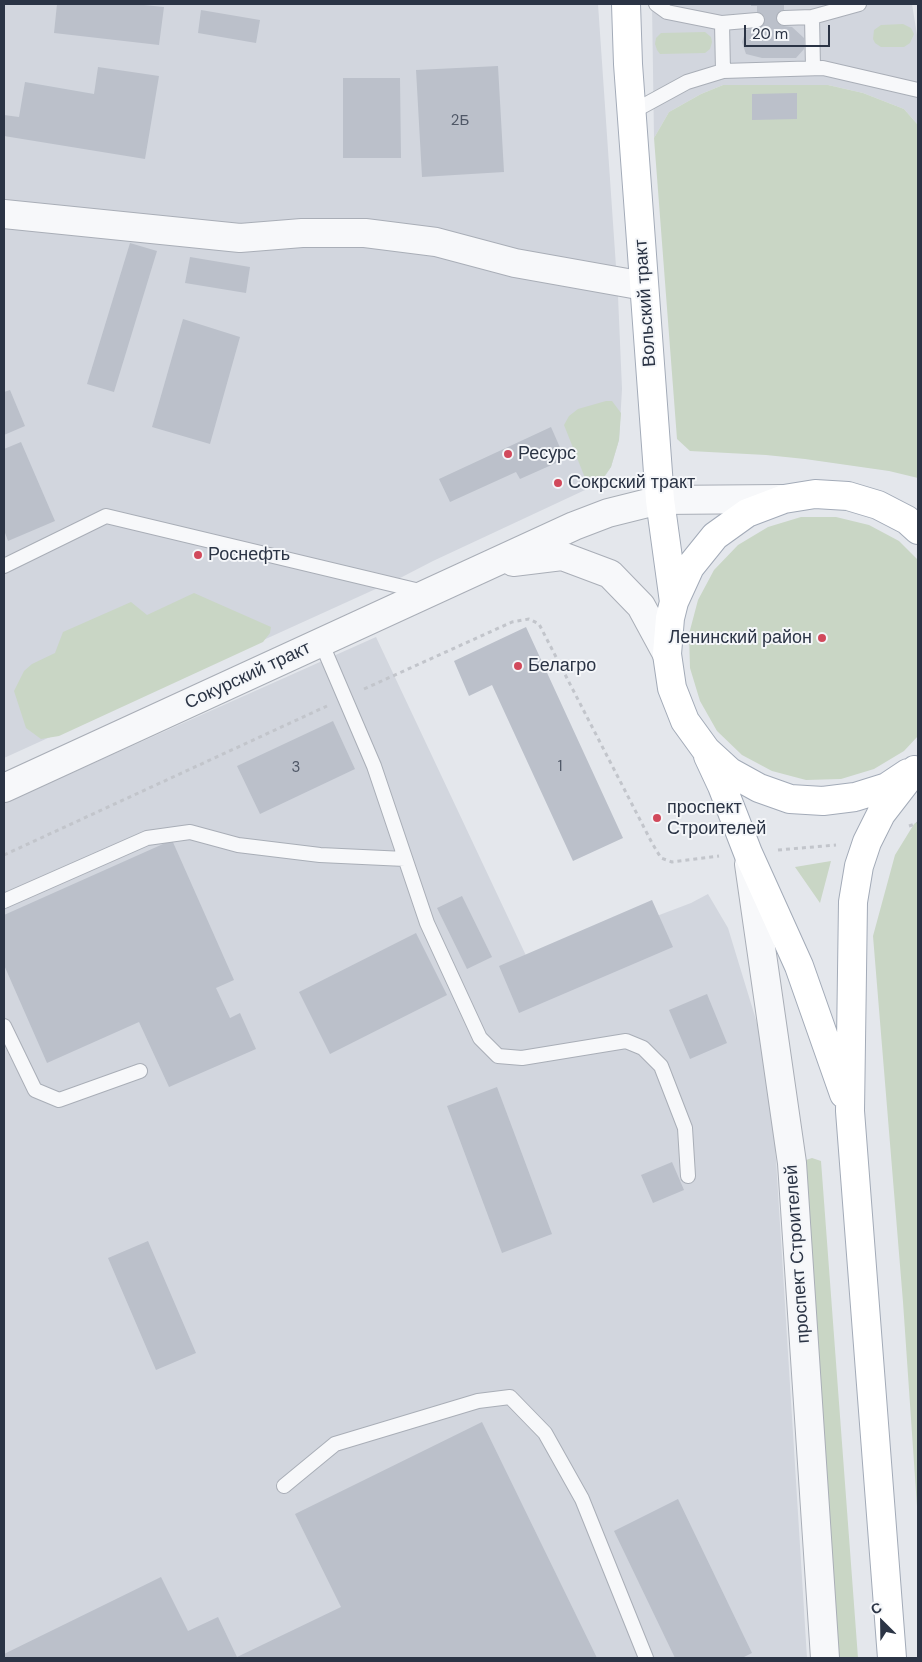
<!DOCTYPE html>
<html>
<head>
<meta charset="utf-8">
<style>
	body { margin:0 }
	#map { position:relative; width:922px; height:1662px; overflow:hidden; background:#e4e7ec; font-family:"DM Sans",sans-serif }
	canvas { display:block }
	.frame { position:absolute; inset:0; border:5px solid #2b3445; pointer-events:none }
	.north { position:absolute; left:857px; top:1597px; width:50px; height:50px; -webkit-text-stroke:4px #f4f6f9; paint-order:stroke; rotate:337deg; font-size:14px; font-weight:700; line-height:20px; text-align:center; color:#2b3445 }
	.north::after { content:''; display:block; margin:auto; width:18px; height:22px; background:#2b3445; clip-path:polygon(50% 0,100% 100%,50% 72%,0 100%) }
	.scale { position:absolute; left:744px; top:25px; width:86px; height:22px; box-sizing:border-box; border:2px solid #2b3445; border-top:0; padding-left:6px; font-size:15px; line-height:18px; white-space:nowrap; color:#2b3445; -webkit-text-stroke:4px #f4f6f9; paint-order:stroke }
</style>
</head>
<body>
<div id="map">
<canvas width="922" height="1662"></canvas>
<div class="frame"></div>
<div class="north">С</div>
<div class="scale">20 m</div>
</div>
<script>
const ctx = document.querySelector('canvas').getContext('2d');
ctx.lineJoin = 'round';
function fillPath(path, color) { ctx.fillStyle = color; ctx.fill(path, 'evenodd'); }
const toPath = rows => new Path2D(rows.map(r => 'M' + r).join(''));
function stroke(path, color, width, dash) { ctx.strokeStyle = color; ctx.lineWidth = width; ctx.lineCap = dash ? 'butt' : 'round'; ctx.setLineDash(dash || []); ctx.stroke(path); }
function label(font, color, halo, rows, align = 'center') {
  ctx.font = font + ' "DM Sans",sans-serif'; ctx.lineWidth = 4; ctx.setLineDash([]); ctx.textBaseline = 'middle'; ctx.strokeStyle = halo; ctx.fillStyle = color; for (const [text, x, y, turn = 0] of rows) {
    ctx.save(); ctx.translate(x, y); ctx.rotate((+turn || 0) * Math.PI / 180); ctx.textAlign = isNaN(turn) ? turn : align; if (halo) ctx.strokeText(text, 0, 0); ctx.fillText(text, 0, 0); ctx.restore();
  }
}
const built = toPath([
	[4,4,598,4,618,296,622,389,619,440,611,467,600,483,433,561,402,577,4,758],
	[652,4,912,4,917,35,918,125,904,109,863,93,828,85,723,85,701,94,669,112,654,138],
	[376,637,530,964,691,903,708,894,728,928,760,1033,773,1112,807,1658,4,1658,4,803]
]);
const green = toPath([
	[903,24,911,28,914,34,910,43,904,47,881,47,875,43,873,39,874,30,881,25],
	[705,32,711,37,712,42,710,49,705,53,660,54,657,50,655,44,656,38,661,33],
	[723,85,828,85,863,93,904,109,918,125,918,478,889,471,805,459,766,455,690,451,677,439,654,138,669,112,701,94],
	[606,401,612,401,621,413,619,440,611,467,600,483,589,488,564,425,569,416,578,409],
	[801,517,836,517,869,525,899,541,918,560,918,736,904,751,874,769,841,779,806,780,772,771,742,755,717,731,700,701,690,668,689,634,698,600,714,570,738,545,768,527],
	[194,593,271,627,270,633,263,642,59,736,41,739,26,728,14,691,24,671,32,664,55,653,63,632,131,602,147,615],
	[918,821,918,1521,903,1302,873,936,895,855,914,824],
	[831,861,820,903,795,867],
	[812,1158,821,1161,858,1658,838,1658,803,1161]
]);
const building = toPath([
	[57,4,134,4,164,7,159,45,54,33],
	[751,4,784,4,784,26,792,27,804,38,804,49,796,58,762,58,746,54,742,42,746,30,757,27,757,6,751,6],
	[201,10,260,20,256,43,198,33],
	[498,66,504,172,422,177,416,70],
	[98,67,159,76,145,159,4,136,4,115,19,117,25,82,94,94],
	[343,78,400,78,401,158,343,158],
	[797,93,797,119,752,120,752,94],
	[130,243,157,251,114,392,87,384],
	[190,257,250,267,246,293,185,283],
	[183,319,240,337,210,444,152,427],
	[10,390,25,426,4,435,4,392],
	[551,427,565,459,520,479,516,472,450,502,439,479],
	[21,442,55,521,8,541,4,530,4,449],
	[526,627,623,838,573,861,492,685,469,696,454,661],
	[333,721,355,769,260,814,237,766],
	[172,840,234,980,216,988,230,1018,240,1013,256,1049,169,1087,139,1022,47,1063,4,965,4,915],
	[462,896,492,957,467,969,437,908],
	[652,900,673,947,519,1013,499,966],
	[416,933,447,995,330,1054,299,992],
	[707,994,727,1043,690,1059,669,1010],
	[497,1087,552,1234,502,1253,447,1106],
	[672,1162,684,1190,653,1203,641,1175],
	[148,1241,196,1353,156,1370,108,1258],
	[482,1422,597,1658,4,1658,4,1654,161,1577,188,1631,218,1617,237,1657,341,1607,295,1514],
	[678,1499,752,1653,742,1658,675,1658,614,1531]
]);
const path = toPath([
	[364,689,512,622,529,619,539,624,652,843,661,858,672,862,719,856],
	[909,826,918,823],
	[778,850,836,845],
	[4,855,327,706]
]);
const service = toPath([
	[656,4,667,12,722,23,757,20],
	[812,17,813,68],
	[784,18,812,17,859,4],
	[723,71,823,68,918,90],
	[632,112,687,82,723,71,722,23],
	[4,566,106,516,424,592],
	[321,642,374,766,427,923,480,1038,498,1056,522,1058,626,1041,643,1048,661,1066,685,1128,688,1176],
	[4,901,147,838,190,832,238,845,320,855,405,859],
	[4,1026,35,1090,59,1100,140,1071],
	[284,1486,335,1444,478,1401,510,1397,545,1433,582,1499,646,1658]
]);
const minor = toPath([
	[4,214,240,238,302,233,365,233,436,242,515,263,644,286],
	[749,864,792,1163,825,1658]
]);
const tertiary = toPath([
	[513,562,562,556,610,574,641,606,667,654],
	[4,788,574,526,608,513,660,500,781,499]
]);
const primary = toPath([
	[626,4,628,64,660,500,674,602],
	[708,756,722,786,748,853,799,966,844,1094],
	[908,773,887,787,855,797,823,801,790,799,759,788,730,772,706,750,685,721,672,688,667,654,670,618,674,602,690,567,715,536,747,513,784,499,815,494,848,496,878,505,907,520,918,530],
	[892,1658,850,1111,853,902,859,866,867,842,881,814,915,770]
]);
const markers = [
	[508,454,5,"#d1495b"],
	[558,483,5,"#d1495b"],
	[198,555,5,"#d1495b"],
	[822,638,5,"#d1495b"],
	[518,666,5,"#d1495b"],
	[657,818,5,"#d1495b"]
];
const numberNames = [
	["2Б",460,121],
	["1",560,767],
	["3",296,768]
];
const streetNames = [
	["Вольский тракт",646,303,-94],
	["Сокурский тракт",248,676,-25],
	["проспект Строителей",798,1254,-94]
];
const poiNames = [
	["Ресурс",518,454],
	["Сокрский тракт",568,483],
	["Роснефть",208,555],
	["Ленинский район",812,638,"right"],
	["Белагро",528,666],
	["проспект",667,808],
	["Строителей",667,829]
];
fillPath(built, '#d2d6de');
fillPath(green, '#c9d6c5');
fillPath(building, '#bbc0ca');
stroke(service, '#a9aeb7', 16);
stroke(minor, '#a9aeb7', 30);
stroke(tertiary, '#a9aeb7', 30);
stroke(primary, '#a3abb8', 30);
stroke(path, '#c2c5cb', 3, [4, 4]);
stroke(service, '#f7f8fa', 14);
stroke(minor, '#f7f8fa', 28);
stroke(tertiary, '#f7f8fa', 28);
stroke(primary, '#fff', 28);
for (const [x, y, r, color] of markers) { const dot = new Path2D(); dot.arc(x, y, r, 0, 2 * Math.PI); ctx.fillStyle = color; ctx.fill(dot); stroke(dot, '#f4f6f9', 2); }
label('15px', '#4f5766', null, numberNames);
label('18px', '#2b3445', '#f4f6f9', streetNames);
label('18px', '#2b3445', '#f4f6f9', poiNames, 'left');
</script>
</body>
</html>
